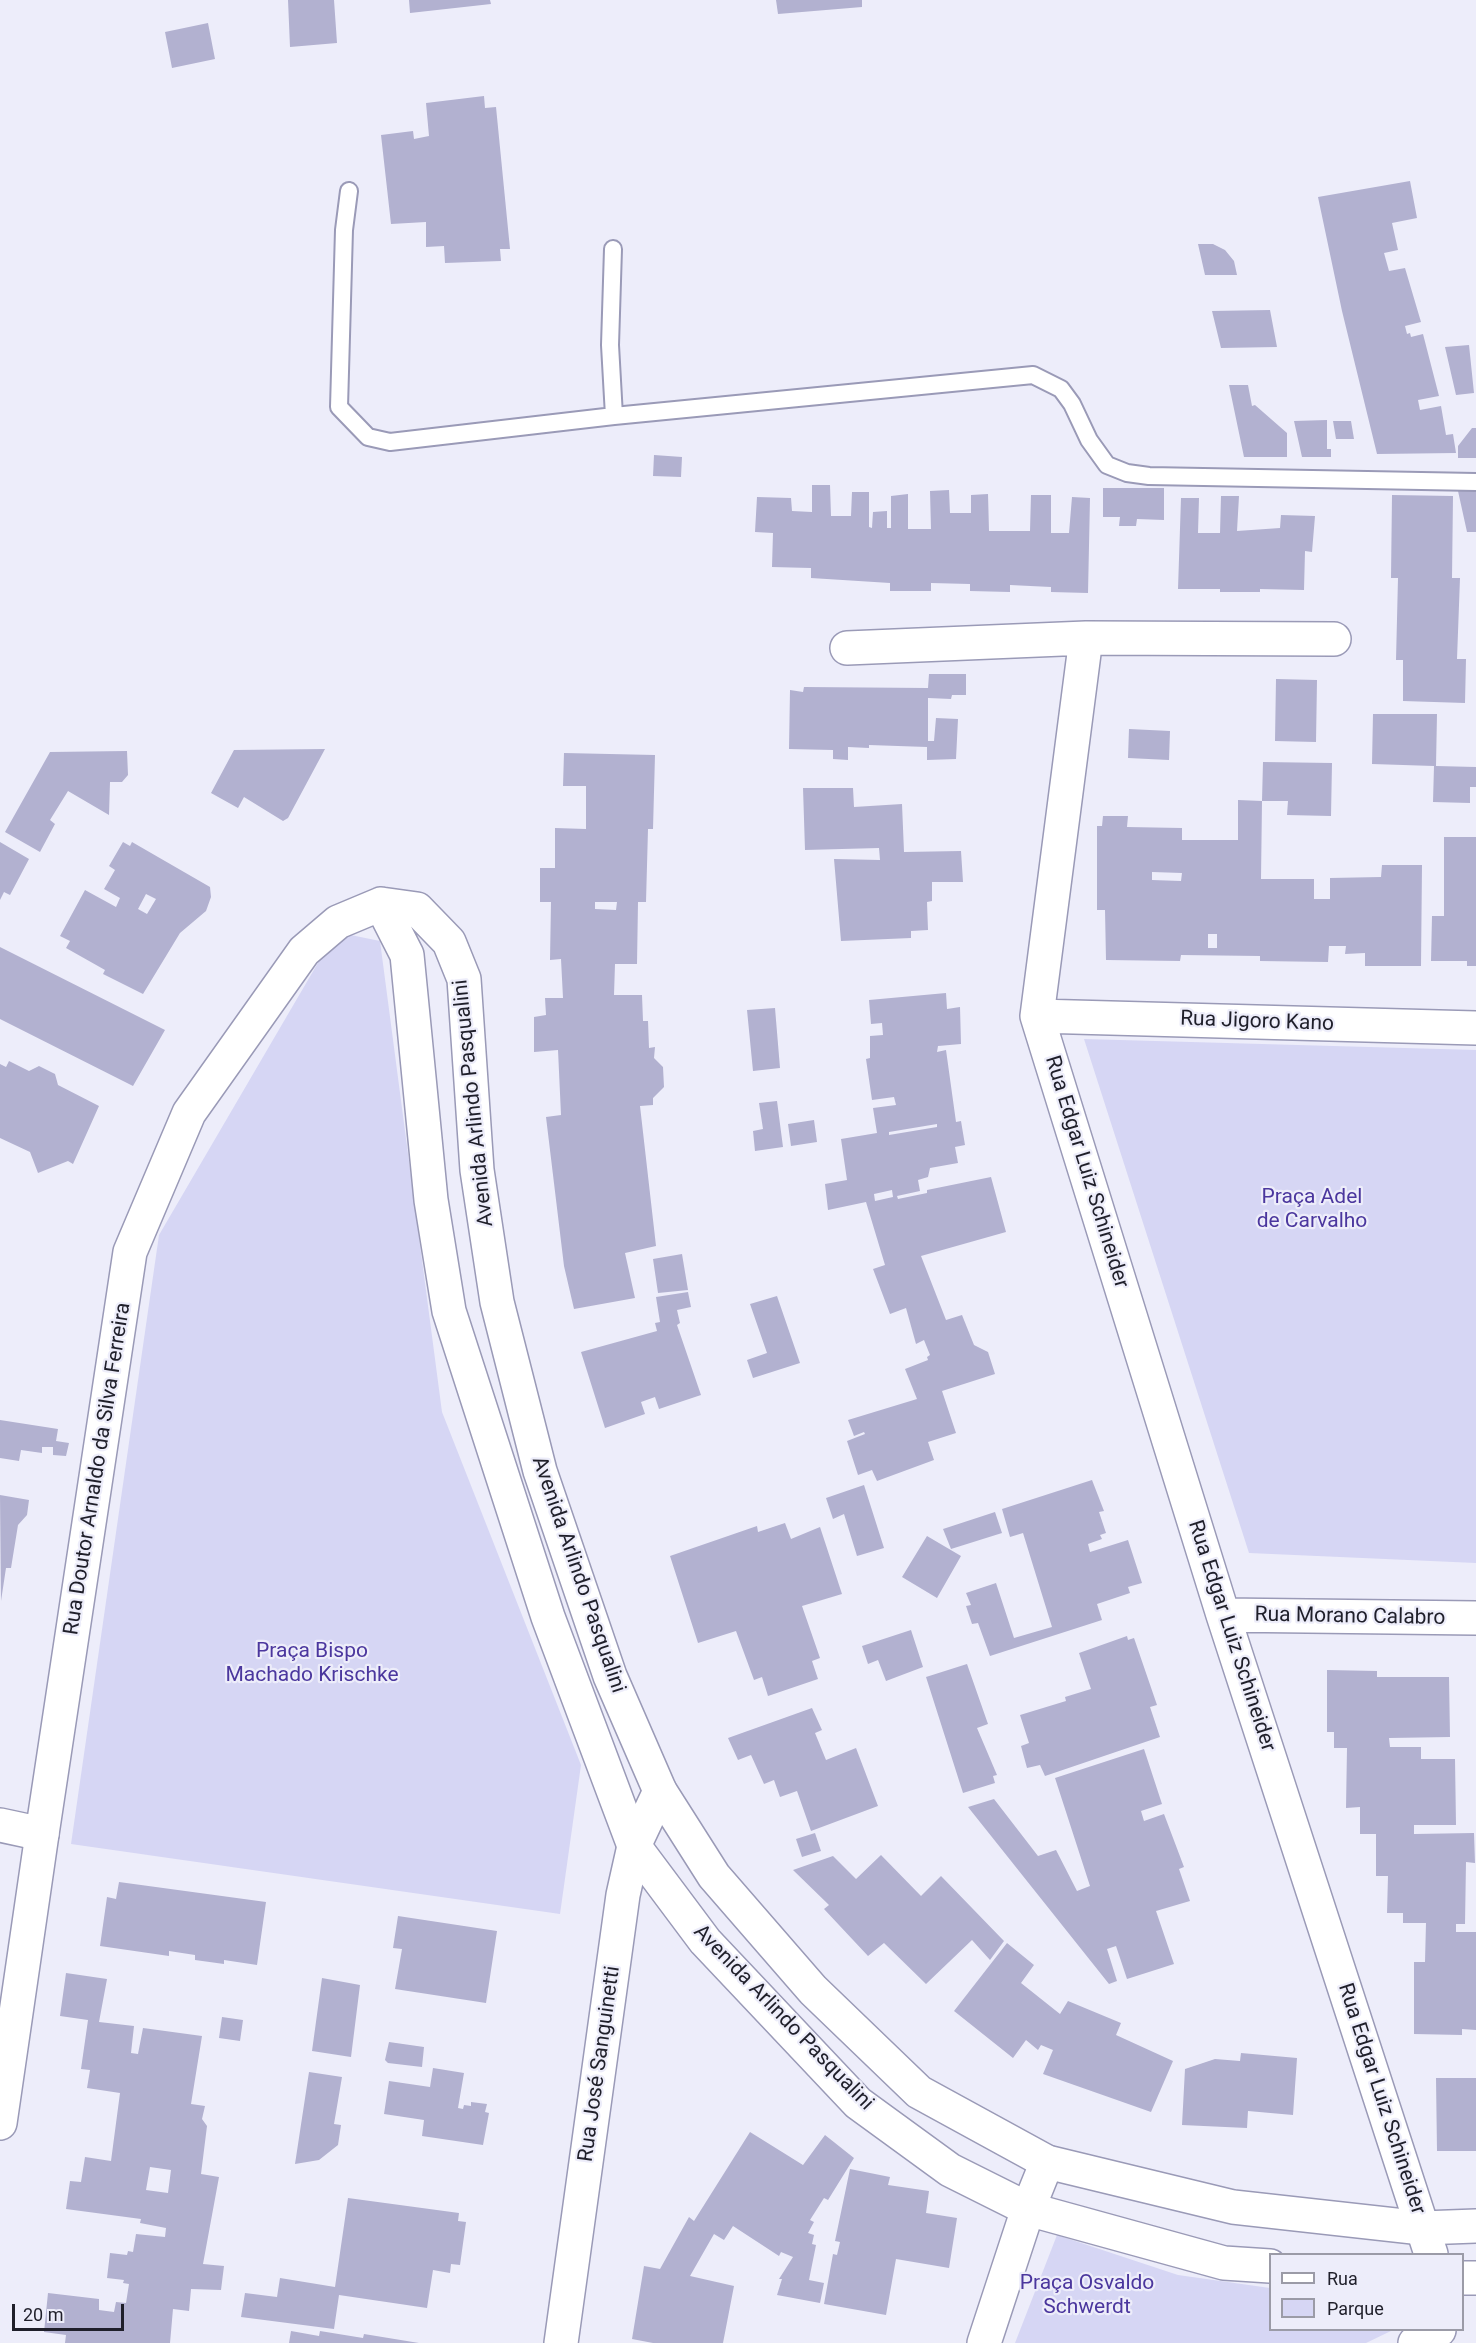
<!DOCTYPE html>
<html>
<head>
<meta charset="utf-8">
<style>
	body { margin:0 }
	#map { position:relative; width:1476px; height:2343px; overflow:hidden; background:#ededfa; font-family:Roboto,sans-serif }
	canvas { display:block }
	.legend { position:absolute; left:1269px; top:2253px; width:195px; height:78px; box-sizing:border-box; background:#ededfa; border:2px solid #9b9ba7; margin:0; padding:8px 10px; list-style:none; font-size:18px; color:#1f1f2a }
	.legend li { display:flex; align-items:center; gap:12px; height:30px }
	.legend b { width:30px; border:2px solid #9b9ba7 }
	.scale { position:absolute; left:12px; top:2304px; width:112px; height:27px; box-sizing:border-box; border:3px solid #1f1f2a; border-top:0; padding-left:8px; font-size:18px; line-height:21px; white-space:nowrap; color:#1f1f2a; -webkit-text-stroke:4px #ededfa; paint-order:stroke }
</style>
</head>
<body>
<div id="map">
<canvas width="1476" height="2343"></canvas>
<ul class="legend">
<li><b style="height:8px;background:#fff"></b>Rua</li>
<li><b style="height:16px;background:#d6d6f4"></b>Parque</li>
</ul>
<div class="scale">20 m</div>
</div>
<script>
const ctx = document.querySelector('canvas').getContext('2d');
ctx.lineJoin = 'round';
function fillPath(path, color) { ctx.fillStyle = color; ctx.fill(path, 'evenodd'); }
const toPath = rows => new Path2D(rows.map(r => 'M' + r).join(''));
function stroke(path, color, width, dash) { ctx.strokeStyle = color; ctx.lineWidth = width; ctx.lineCap = dash ? 'butt' : 'round'; ctx.setLineDash(dash || []); ctx.stroke(path); }
function label(font, color, halo, rows, align = 'center') {
  ctx.font = font + ' Roboto,sans-serif'; ctx.lineWidth = 4.5; ctx.setLineDash([]); ctx.textBaseline = 'middle'; ctx.strokeStyle = halo; ctx.fillStyle = color; for (const [text, x, y, turn = 0] of rows) {
    ctx.save(); ctx.translate(x, y); ctx.rotate((+turn || 0) * Math.PI / 180); ctx.textAlign = isNaN(turn) ? turn : align; if (halo) ctx.strokeText(text, 0, 0); ctx.fillText(text, 0, 0); ctx.restore();
  }
}
const green = toPath([
	[336,932,380,941,442,1412,581,1765,560,1914,71,1844,159,1235],
	[1084,1039,1476,1050,1476,1563,1249,1553],
	[1057,2235,1178,2275,1270,2288,1270,2330,1393,2330,1366,2343,1015,2343]
]);
const building = toPath([
	[288,0,334,0,337,43,290,47],
	[409,0,490,0,491,4,410,13],
	[776,0,862,0,862,7,778,14],
	[208,23,215,59,172,68,165,32],
	[484,96,485,108,496,107,510,249,500,249,501,261,445,263,444,246,426,247,426,222,391,224,381,135,413,131,414,139,429,136,426,103],
	[1410,181,1417,218,1392,223,1398,250,1384,253,1389,271,1405,268,1421,322,1405,326,1407,334,1410,333,1411,337,1423,334,1439,396,1418,400,1420,410,1441,406,1446,435,1453,434,1456,453,1377,454,1342,311,1318,197],
	[1198,244,1213,244,1225,250,1234,261,1237,275,1205,275],
	[1270,310,1277,347,1221,348,1212,311],
	[1469,345,1474,393,1456,395,1445,347],
	[1229,385,1248,385,1252,406,1255,405,1287,433,1287,457,1244,457],
	[1327,420,1327,449,1331,449,1331,457,1302,457,1294,421],
	[1333,421,1351,421,1354,439,1336,439],
	[1472,428,1476,428,1476,458,1458,458,1458,446],
	[654,455,682,457,681,477,653,476],
	[812,485,830,485,831,516,851,516,852,492,869,492,869,527,872,528,873,512,887,511,887,528,891,528,891,496,908,494,908,529,931,529,930,491,949,490,950,513,971,513,971,495,988,494,989,531,1030,531,1031,495,1051,495,1051,533,1069,533,1072,497,1090,498,1088,593,1051,592,1051,587,1010,585,1010,592,970,591,970,584,931,583,931,591,890,591,890,583,811,578,811,568,772,567,773,533,755,532,757,497,791,498,792,511,812,512],
	[1103,488,1164,488,1164,520,1137,519,1136,526,1119,526,1120,517,1103,517],
	[1458,491,1476,491,1476,532,1467,532],
	[1392,495,1453,496,1452,578,1460,578,1457,659,1466,659,1465,703,1403,701,1403,660,1396,660,1398,578,1391,578],
	[1221,496,1239,496,1237,531,1280,528,1281,515,1315,516,1312,552,1305,551,1304,590,1260,589,1260,592,1220,592,1220,589,1178,589,1181,498,1199,498,1198,533,1220,533],
	[929,674,966,674,966,695,952,695,951,699,928,698,928,741,934,741,936,718,958,719,956,759,927,760,927,747,869,745,869,748,848,747,848,760,833,759,833,750,789,749,790,690,803,692,804,687,928,688],
	[1276,679,1317,680,1316,742,1275,741],
	[1373,714,1437,714,1436,766,1476,767,1476,787,1470,787,1470,803,1433,802,1434,766,1372,764],
	[1129,729,1170,731,1169,760,1128,758],
	[325,749,288,818,283,821,244,797,238,808,211,793,234,750],
	[127,751,128,775,122,782,110,782,109,815,68,791,50,820,55,824,40,852,5,832,50,752],
	[564,753,655,755,653,829,648,829,646,902,638,902,637,964,615,964,614,995,642,995,643,1021,648,1021,649,1048,655,1047,654,1058,663,1067,664,1087,653,1098,653,1105,640,1106,656,1246,625,1253,635,1298,574,1309,564,1266,546,1117,561,1115,558,1050,534,1052,534,1017,546,1015,545,998,563,998,561,959,550,960,551,902,540,902,540,868,555,868,555,828,586,829,586,786,563,786],
	[595,902,617,902,616,910,595,909],
	[1263,762,1332,763,1331,816,1287,815,1288,801,1262,801],
	[803,788,853,788,854,807,902,804,904,852,961,851,963,882,932,882,932,901,927,902,928,930,911,931,911,938,841,941,834,859,880,860,879,848,805,850],
	[1238,800,1262,801,1261,879,1314,879,1314,899,1330,899,1330,878,1381,877,1382,865,1422,865,1421,966,1365,966,1365,953,1345,954,1346,946,1329,946,1328,962,1260,961,1260,956,1181,955,1180,961,1106,960,1105,910,1097,910,1097,826,1102,826,1103,816,1128,816,1127,827,1182,828,1182,840,1238,840],
	[1152,872,1182,873,1181,881,1152,880],
	[1208,934,1217,934,1217,948,1208,948],
	[1444,837,1476,837,1476,966,1467,966,1467,961,1431,961,1432,916,1444,916],
	[0,842,29,859,10,895,4,892,0,900],
	[123,842,130,846,132,842,210,887,211,897,206,911,180,933,143,994,103,974,105,970,66,948,70,941,60,936,85,890,116,907,120,898,104,889,115,870,109,866],
	[146,894,156,899,147,914,138,909],
	[0,947,165,1030,133,1086,0,1019],
	[946,993,947,1009,960,1007,961,1044,938,1046,937,1052,946,1050,956,1122,961,1121,965,1145,955,1147,958,1163,930,1168,928,1177,918,1180,920,1191,897,1196,898,1199,927,1193,927,1190,991,1177,1006,1232,921,1256,946,1320,962,1315,974,1345,988,1352,995,1374,942,1391,956,1433,928,1442,934,1460,877,1481,872,1470,858,1475,847,1441,865,1434,864,1432,854,1436,848,1420,917,1399,905,1369,928,1360,927,1357,930,1355,924,1340,916,1344,906,1308,890,1314,873,1269,885,1265,866,1202,828,1210,825,1184,847,1180,841,1139,877,1133,873,1108,896,1105,894,1097,872,1100,866,1059,870,1058,870,1036,883,1035,882,1023,871,1024,869,1000],
	[937,1124,937,1127,889,1135,889,1132],
	[892,1190,893,1197,875,1201,874,1194],
	[775,1008,780,1068,753,1071,747,1010],
	[9,1061,29,1071,39,1066,55,1074,58,1085,99,1106,73,1164,68,1161,38,1173,30,1152,0,1138,0,1064,6,1067],
	[777,1101,783,1147,755,1151,753,1131,763,1129,759,1103],
	[814,1120,817,1142,791,1146,788,1124],
	[682,1254,688,1290,658,1293,653,1259],
	[688,1292,691,1307,677,1310,680,1323,677,1325,701,1395,659,1409,655,1397,641,1402,645,1414,605,1428,581,1352,657,1331,655,1323,660,1322,656,1297],
	[777,1296,800,1363,753,1378,747,1360,767,1353,750,1304],
	[0,1420,58,1429,56,1441,69,1443,66,1456,53,1455,53,1447,42,1447,42,1453,21,1450,19,1461,0,1458],
	[1092,1480,1104,1511,1099,1512,1106,1533,1100,1535,1102,1539,1088,1544,1090,1552,1128,1540,1142,1583,1128,1587,1130,1593,1097,1604,1102,1620,990,1656,978,1623,972,1624,966,1606,971,1605,966,1593,996,1583,1014,1638,1052,1627,1023,1533,1010,1537,1002,1509],
	[864,1485,884,1548,857,1556,844,1514,833,1519,826,1498],
	[0,1495,29,1500,27,1515,18,1525,11,1568,6,1568,1,1601],
	[995,1512,1002,1533,951,1549,943,1529],
	[785,1523,791,1539,820,1527,842,1594,802,1606,820,1658,812,1661,818,1679,768,1696,762,1677,754,1680,736,1631,698,1643,670,1556,757,1526,758,1532],
	[927,1536,961,1556,937,1598,902,1577],
	[911,1630,923,1667,886,1681,878,1660,868,1664,862,1646],
	[1127,1636,1128,1640,1134,1638,1157,1705,1150,1707,1160,1737,1045,1776,1040,1765,1027,1768,1021,1746,1029,1743,1020,1715,1066,1701,1065,1697,1091,1689,1079,1653],
	[967,1664,988,1724,977,1728,997,1775,993,1776,995,1783,963,1793,926,1677],
	[1327,1670,1377,1671,1377,1677,1449,1677,1450,1737,1389,1738,1390,1747,1421,1747,1421,1759,1455,1759,1456,1825,1414,1825,1414,1834,1474,1833,1475,1863,1466,1862,1465,1924,1456,1924,1456,1932,1476,1932,1476,2030,1462,2029,1462,2035,1414,2034,1414,1962,1425,1962,1426,1923,1403,1923,1403,1913,1387,1913,1388,1876,1376,1876,1376,1834,1360,1834,1360,1807,1346,1808,1347,1748,1334,1748,1334,1732,1327,1732],
	[812,1708,822,1730,815,1733,826,1760,856,1748,878,1806,811,1831,797,1791,780,1797,774,1780,764,1784,751,1755,738,1760,728,1738],
	[1144,1749,1162,1804,1141,1811,1144,1821,1164,1814,1184,1867,1179,1869,1190,1901,1156,1911,1174,1964,1127,1979,1116,1946,1107,1949,1117,1981,1109,1984,968,1807,994,1799,1038,1856,1056,1850,1077,1891,1090,1886,1055,1778],
	[815,1833,821,1851,802,1857,796,1839],
	[881,1855,921,1896,941,1876,1004,1941,990,1960,972,1940,926,1984,884,1943,868,1956,824,1909,829,1905,793,1870,833,1856,856,1879],
	[119,1882,266,1902,257,1965,224,1960,224,1964,195,1960,195,1955,169,1951,169,1956,100,1946,107,1897,116,1899],
	[398,1916,497,1931,486,2003,395,1989,402,1949,393,1948],
	[1007,1943,1034,1965,1021,1983,1060,2014,1068,2001,1121,2023,1116,2035,1173,2061,1151,2112,1043,2074,1053,2050,1041,2045,1038,2050,1026,2040,1013,2058,954,2011],
	[66,1973,107,1979,99,2022,134,2026,131,2053,138,2054,143,2028,202,2036,191,2104,205,2106,202,2119,207,2126,201,2174,219,2177,203,2264,224,2266,221,2290,191,2289,189,2311,173,2309,170,2343,65,2343,66,2335,44,2332,48,2293,99,2299,99,2310,114,2312,116,2302,126,2303,129,2284,123,2283,124,2280,107,2278,110,2253,127,2255,128,2251,133,2252,136,2234,165,2237,166,2228,140,2223,141,2219,66,2209,70,2181,81,2182,85,2157,111,2161,120,2093,87,2088,90,2070,81,2069,88,2020,60,2016],
	[150,2167,171,2170,168,2193,146,2190],
	[322,1978,360,1985,351,2057,312,2051],
	[222,2017,243,2020,240,2041,219,2038],
	[389,2042,424,2047,422,2067,388,2063,385,2060],
	[1241,2053,1297,2058,1293,2115,1248,2111,1247,2128,1182,2125,1185,2069,1215,2059,1240,2061],
	[433,2068,464,2073,458,2108,463,2109,464,2105,471,2106,471,2102,487,2104,485,2112,489,2113,483,2145,422,2136,424,2120,384,2114,389,2081,430,2087],
	[309,2072,342,2077,334,2124,341,2125,338,2145,319,2160,295,2164],
	[1436,2078,1476,2078,1476,2151,1437,2151],
	[750,2132,803,2165,825,2135,854,2158,828,2200,824,2198,810,2220,814,2222,808,2233,814,2235,812,2244,816,2245,809,2280,824,2283,820,2303,777,2295,782,2279,779,2279,793,2257,781,2252,779,2256,733,2226,724,2240,714,2234,690,2276,734,2286,723,2343,653,2343,632,2339,644,2266,660,2269,689,2217,694,2221],
	[850,2169,890,2177,888,2185,929,2191,926,2213,957,2218,949,2268,896,2259,886,2315,824,2304,833,2254,837,2255,840,2242,835,2241],
	[348,2198,459,2213,458,2221,466,2222,460,2265,451,2264,450,2273,433,2270,427,2308,339,2295,334,2329,241,2317,245,2293,277,2297,280,2278,335,2287],
	[291,2331,319,2336,320,2331,363,2338,364,2334,419,2343,289,2343]
]);
const lane = toPath([
	[349,191,344,230,339,407,368,437,390,442,614,416,1033,375,1061,389,1072,404,1089,440,1107,465,1127,473,1149,476,1476,482],
	[613,249,610,345,614,416]
]);
const street = toPath([
	[1086,638,1037,1016,1223,1615,1431,2254],
	[847,648,1086,638,1334,639],
	[1037,1016,1476,1028],
	[1223,1615,1476,1618],
	[0,2123,42,1834],
	[561,2343,623,1895,634,1846,660,1791],
	[984,2343,1028,2209,1047,2162],
	[1415,2343,1439,2330]
]);
const secondary = toPath([
	[381,904,417,909,449,942,464,979,477,1170,497,1302,540,1471,610,1676,660,1791,714,1876,813,1990,919,2092,1047,2162,1233,2207,1422,2228,1476,2226],
	[381,904,407,955,431,1200,449,1311,548,1617,634,1846,705,1941,858,2103,950,2170,1028,2209,1224,2263,1270,2266],
	[0,1825,42,1834,130,1252,189,1113,304,951,338,922,381,904],
	[1462,2278,1476,2278]
]);
const streetNames = [
	["Rua Jigoro Kano",1257,1022,2],
	["Avenida Arlindo Pasqualini",474,1103,-96],
	["Rua Edgar Luiz Schineider",1086,1172,73],
	["Rua Doutor Arnaldo da Silva Ferreira",98,1469,-81],
	["Avenida Arlindo Pasqualini",578,1575,71],
	["Rua Morano Calabro",1350,1617,1],
	["Rua Edgar Luiz Schineider",1231,1636,72],
	["Avenida Arlindo Pasqualini",783,2018,46],
	["Rua José Sanguinetti",600,2064,-82],
	["Rua Edgar Luiz Schineider",1381,2099,72]
];
const parkNames = [
	["Praça Adel",1312,1198],
	["de Carvalho",1312,1222],
	["Praça Bispo",312,1652],
	["Machado Krischke",312,1676],
	["Praça Osvaldo",1087,2284],
	["Schwerdt",1087,2308]
];
fillPath(green, '#d6d6f4');
fillPath(building, '#b2b1d0');
stroke(lane, '#9a9ab7', 20);
stroke(street, '#9a9ab7', 36);
stroke(secondary, '#9a9ab7', 36);
stroke(lane, '#fff', 16);
stroke(street, '#fff', 33);
stroke(secondary, '#fff', 33);
label('21px', '#1f1f2a', '#ededfa', streetNames);
label('21px', '#4b379e', '#ededfa', parkNames);
</script>
</body>
</html>
